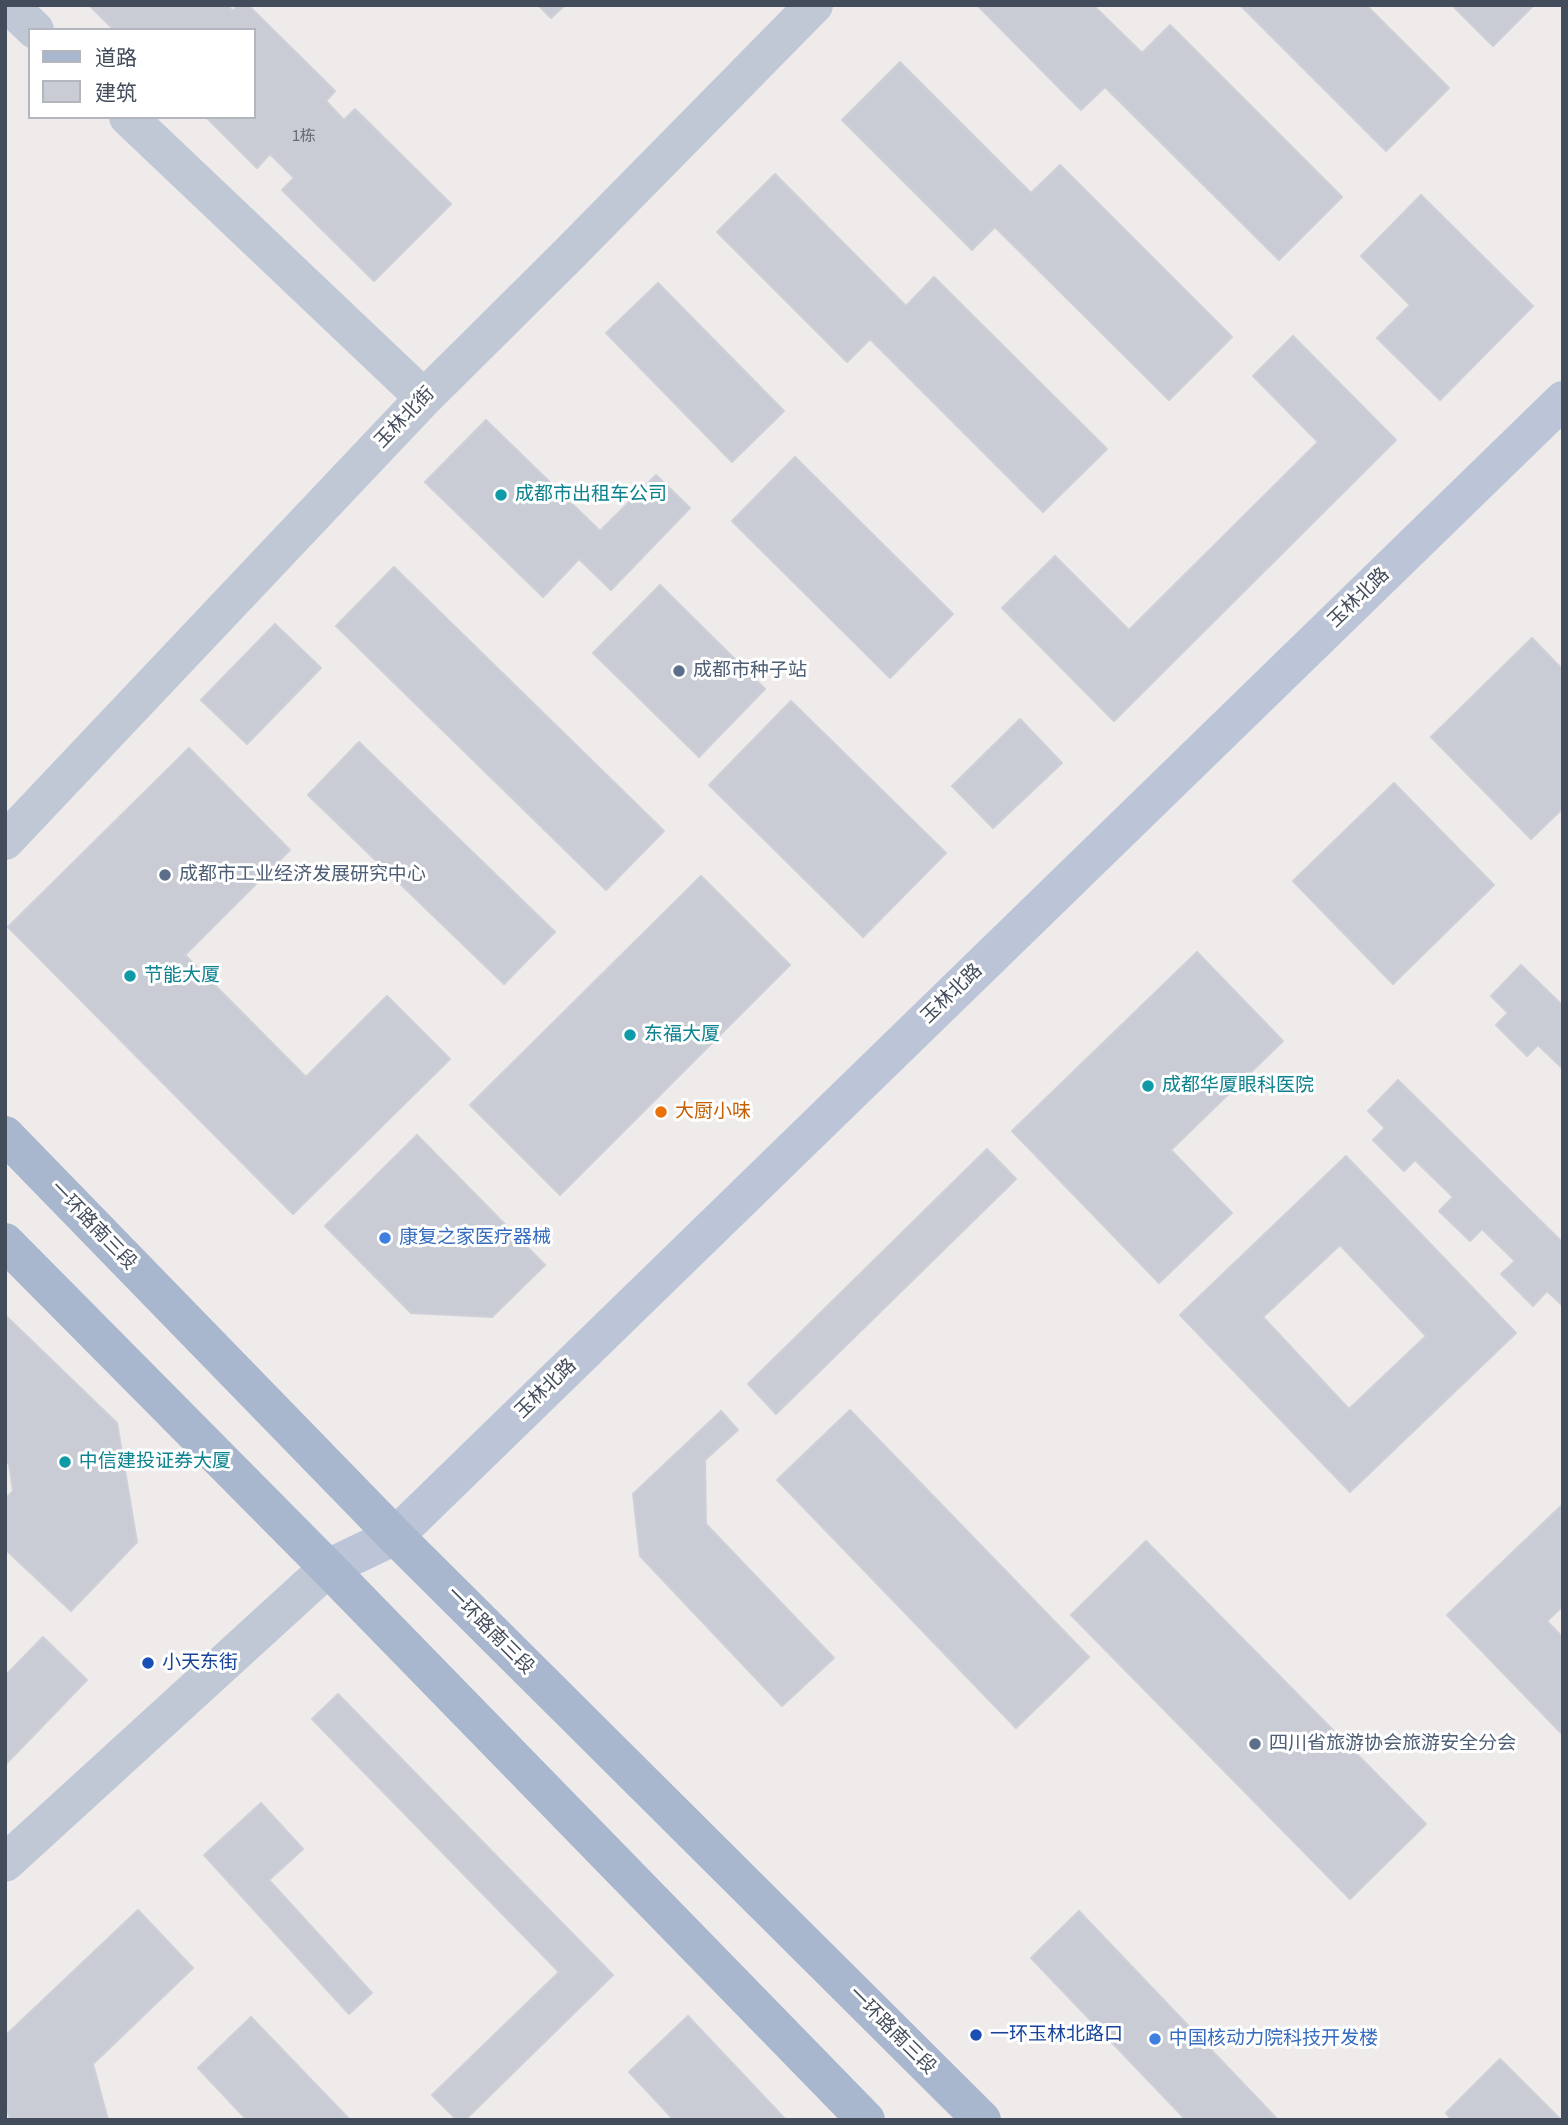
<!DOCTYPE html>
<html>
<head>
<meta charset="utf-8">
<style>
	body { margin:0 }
	#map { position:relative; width:1568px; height:2125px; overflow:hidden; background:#efebeb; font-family:"Archivo Narrow","Noto Sans SC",sans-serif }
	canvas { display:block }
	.frame { position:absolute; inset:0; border:7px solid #424c5a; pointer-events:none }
	.legend { position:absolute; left:28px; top:28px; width:228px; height:91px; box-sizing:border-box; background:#fff; border:2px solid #b3b7bd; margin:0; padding:9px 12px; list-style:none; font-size:21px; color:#424c5a }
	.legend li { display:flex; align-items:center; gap:14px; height:35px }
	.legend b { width:35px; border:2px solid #b3b7bd }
</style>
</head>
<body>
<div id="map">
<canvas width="1568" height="2125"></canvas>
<div class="frame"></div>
<ul class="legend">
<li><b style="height:9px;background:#a8b6ce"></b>道路</li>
<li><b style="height:19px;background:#c9ccd4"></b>建筑</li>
</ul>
</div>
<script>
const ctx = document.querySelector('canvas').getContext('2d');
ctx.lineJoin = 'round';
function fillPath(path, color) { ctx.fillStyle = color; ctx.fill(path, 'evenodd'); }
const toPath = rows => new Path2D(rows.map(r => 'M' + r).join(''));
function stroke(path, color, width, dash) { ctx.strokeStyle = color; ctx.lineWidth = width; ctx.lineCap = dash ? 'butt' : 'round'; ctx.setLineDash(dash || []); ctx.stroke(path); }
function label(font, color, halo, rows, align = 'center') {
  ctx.font = font + ' "Archivo Narrow","Noto Sans SC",sans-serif'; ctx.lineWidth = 6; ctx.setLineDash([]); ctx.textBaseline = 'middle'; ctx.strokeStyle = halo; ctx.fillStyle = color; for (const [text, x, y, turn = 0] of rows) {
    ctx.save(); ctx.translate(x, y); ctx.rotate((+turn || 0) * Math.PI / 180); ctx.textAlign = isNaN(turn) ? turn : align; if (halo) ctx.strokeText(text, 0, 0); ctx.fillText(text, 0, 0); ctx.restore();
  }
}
const building = toPath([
	[89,5,227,5,233,11,238,5,248,5,335,91,326,101,344,120,355,109,451,204,374,281,282,190,294,178,270,154,257,168,206,117,254,117,254,30,114,30,89,5],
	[538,5,565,5,551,18,538,5],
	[977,5,1093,5,1142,53,1170,25,1342,197,1279,260,1105,87,1081,110,977,5],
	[1240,5,1366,5,1449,88,1386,151,1240,5],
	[1452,5,1534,5,1493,46,1452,5],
	[900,62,1031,193,1060,165,1232,337,1169,400,995,227,972,250,842,120,900,62],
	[775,174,906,306,934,277,1107,449,1043,512,870,339,847,362,717,232,775,174],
	[1421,195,1533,306,1440,400,1377,338,1410,305,1361,256,1421,195],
	[658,283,784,411,732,462,606,333,658,283],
	[1293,336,1396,440,1114,721,1002,608,1055,556,1129,630,1318,442,1253,376,1293,336],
	[486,420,600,531,656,475,690,508,611,590,579,559,543,597,425,482,486,420],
	[795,457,953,614,890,678,732,521,795,457],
	[394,567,664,831,606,890,336,626,394,567],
	[660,585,765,689,699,757,593,653,660,585],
	[275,624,321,668,247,744,201,700,275,624],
	[1532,638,1563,670,1563,808,1531,839,1431,737,1532,638],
	[791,701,946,853,863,937,709,785,791,701],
	[1020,719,1062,763,993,828,952,786,1020,719],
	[359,742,555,932,504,984,308,795,359,742],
	[189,748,290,850,185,955,306,1077,387,996,450,1059,293,1214,8,927,189,748],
	[1394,783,1494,885,1393,984,1293,881,1394,783],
	[701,876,790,965,560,1195,470,1105,701,876],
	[1197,952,1283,1041,1171,1150,1232,1213,1159,1283,1012,1131,1197,952],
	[1521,965,1563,1006,1563,1069,1538,1045,1527,1056,1496,1025,1508,1013,1491,996,1521,965],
	[1398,1080,1563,1243,1563,1306,1547,1291,1533,1306,1501,1274,1515,1261,1482,1229,1470,1241,1439,1211,1453,1197,1415,1160,1404,1171,1373,1140,1385,1128,1368,1111,1398,1080],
	[417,1135,545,1265,492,1317,411,1313,325,1226,417,1135],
	[987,1149,1016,1179,776,1414,748,1384,987,1149],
	[1346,1156,1516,1333,1350,1492,1180,1315,1346,1156],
	[1340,1245,1426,1336,1349,1409,1263,1317,1340,1245],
	[5,1315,117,1423,137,1542,71,1611,5,1549,5,1499,13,1491,9,1464,5,1460,5,1315],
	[850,1410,1089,1657,1016,1728,777,1480,850,1410],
	[721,1411,738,1430,705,1460,706,1524,834,1658,782,1706,640,1556,633,1494,721,1411],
	[1563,1504,1563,1606,1547,1621,1563,1638,1563,1735,1447,1615,1563,1504],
	[1146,1541,1426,1824,1350,1899,1071,1615,1146,1541],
	[43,1637,87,1680,5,1765,5,1676,43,1637],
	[338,1694,613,1975,465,2120,457,2120,432,2095,559,1972,312,1719,338,1694],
	[261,1803,303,1849,269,1880,372,1993,349,2014,204,1855,261,1803],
	[138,1910,193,1968,93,2064,108,2120,10,2120,5,2102,5,2036,138,1910],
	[1079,1911,1278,2120,1186,2120,1031,1958,1079,1911],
	[688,2016,786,2120,674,2120,629,2072,688,2016],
	[251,2017,350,2120,247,2120,198,2068,251,2017],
	[1500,2059,1561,2120,1452,2120,1446,2113,1500,2059]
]);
const street = toPath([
	[9,5,35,30],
	[128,117,424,398],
	[5,841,424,398,569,254,814,5],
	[5,1863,328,1568]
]);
const secondary = toPath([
	[328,1568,395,1536,1563,400]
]);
const primary = toPath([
	[5,1135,395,1536,982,2120],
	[5,1242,328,1568,866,2120]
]);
const markers = [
	[501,495,7,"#0f9aa8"],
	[679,671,7,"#5c6f8a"],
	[165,875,7,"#5c6f8a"],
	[130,976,7,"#0f9aa8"],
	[630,1035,7,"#0f9aa8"],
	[1148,1086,7,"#0f9aa8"],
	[661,1112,7,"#e8710a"],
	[385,1238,7,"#3f7fe0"],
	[65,1462,7,"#0f9aa8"],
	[148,1663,7,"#1a4fb4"],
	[1255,1744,7,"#5c6f8a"],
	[976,2035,7,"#1a4fb4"],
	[1155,2039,7,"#3f7fe0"]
];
const numberNames = [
	["1栋",304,137]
];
const streetNames = [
	["玉林北街",405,418,-46],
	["玉林北路",1359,598,-44],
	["玉林北路",952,994,-44],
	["一环路南三段",93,1226,46],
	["玉林北路",546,1389,-44],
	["一环路南三段",490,1631,45],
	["一环路南三段",892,2031,45]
];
const cultureNames = [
	["成都市出租车公司",515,495],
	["节能大厦",144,976],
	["东福大厦",644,1035],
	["成都华厦眼科医院",1162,1086],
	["中信建投证券大厦",79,1462]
];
const serviceNames = [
	["成都市种子站",693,671],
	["成都市工业经济发展研究中心",179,875],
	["四川省旅游协会旅游安全分会",1269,1744]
];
const foodNames = [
	["大厨小味",675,1112]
];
const shopNames = [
	["康复之家医疗器械",399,1238],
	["中国核动力院科技开发楼",1169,2039]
];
const transitNames = [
	["小天东街",162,1663],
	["一环玉林北路口",990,2035]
];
fillPath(building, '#c9ccd4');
stroke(building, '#ced0d8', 2);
stroke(street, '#c0c8d5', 38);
stroke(secondary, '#bbc5d7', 38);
stroke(primary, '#a8b6ce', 38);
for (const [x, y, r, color] of markers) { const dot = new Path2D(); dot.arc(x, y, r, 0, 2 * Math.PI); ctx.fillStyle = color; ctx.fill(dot); stroke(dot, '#fff', 2.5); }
label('16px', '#646c78', null, numberNames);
label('19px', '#424c5a', '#fff', streetNames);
label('19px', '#0d838f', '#fff', cultureNames, 'left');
label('19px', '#4e5e75', '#fff', serviceNames, 'left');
label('19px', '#c56008', '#fff', foodNames, 'left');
label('19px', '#366cbe', '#fff', shopNames, 'left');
label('19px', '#164399', '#fff', transitNames, 'left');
</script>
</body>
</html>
